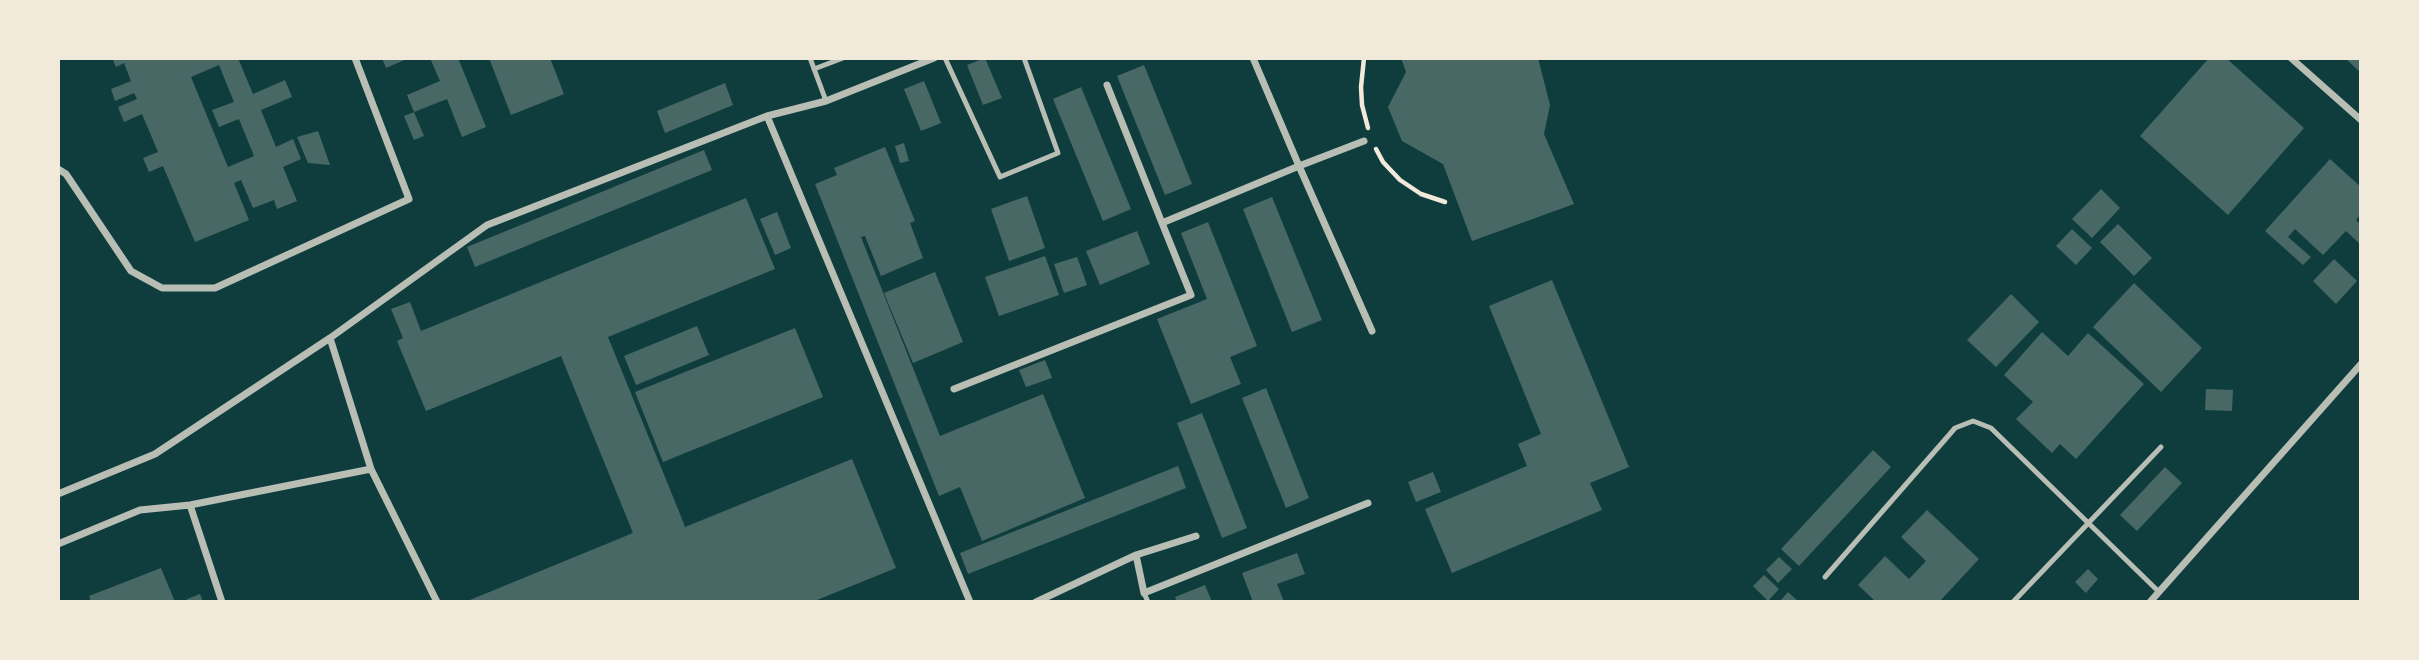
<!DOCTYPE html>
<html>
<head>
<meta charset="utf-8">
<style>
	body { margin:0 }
	#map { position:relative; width:2419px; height:660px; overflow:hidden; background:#0f3d3e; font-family:"Libre Baskerville",serif }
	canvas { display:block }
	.frame { position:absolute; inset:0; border:60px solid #f1e9da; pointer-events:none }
</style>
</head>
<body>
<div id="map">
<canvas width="2419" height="660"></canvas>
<div class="frame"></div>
</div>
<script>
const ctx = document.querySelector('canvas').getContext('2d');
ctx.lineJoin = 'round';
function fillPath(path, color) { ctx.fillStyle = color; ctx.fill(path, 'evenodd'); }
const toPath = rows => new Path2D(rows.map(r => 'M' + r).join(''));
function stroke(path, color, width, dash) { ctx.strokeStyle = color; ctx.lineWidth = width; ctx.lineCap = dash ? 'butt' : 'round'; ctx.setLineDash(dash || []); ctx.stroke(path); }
const building = toPath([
	[112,58,238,58,253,94,285,80,292,97,261,110,276,147,293,139,301,159,283,167,297,201,277,209,274,200,253,208,241,180,234,183,249,220,195,242,163,166,149,172,143,158,158,152,142,114,124,122,118,107,137,99,134,93,115,101,111,89,131,81,124,63,116,67],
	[219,65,234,102,212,110,219,127,239,119,254,156,228,167,191,77],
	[382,58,409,58,386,68],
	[430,58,458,58,486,127,462,137,447,99,414,112,407,95,440,81],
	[489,58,550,58,564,94,511,115],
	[985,58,1002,98,983,105,967,65],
	[1401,58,1538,58,1550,105,1544,134,1574,204,1472,241,1443,164,1402,141,1388,107,1406,72],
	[2209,58,2226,58,2304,128,2228,215,2140,136],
	[2345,58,2361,58,2361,73],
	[1144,65,1192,184,1165,195,1117,76],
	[924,81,941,123,921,131,904,89],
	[725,83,733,105,665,133,657,111],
	[1081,87,1131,209,1103,221,1053,99],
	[414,112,424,136,414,140,404,116],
	[318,131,330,165,308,163,297,137],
	[904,143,909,161,900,163,895,146],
	[885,147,915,221,910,223,923,258,881,276,865,236,861,237,940,436,1043,394,1085,498,982,541,960,487,939,496,815,184,837,175,834,168],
	[704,150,712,170,475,267,467,247],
	[2330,159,2361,187,2361,214,2356,220,2361,225,2361,245,2346,231,2323,255,2295,229,2288,237,2311,257,2303,265,2265,231],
	[2101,189,2120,208,2092,238,2072,219],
	[1027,196,1045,248,1009,261,991,209],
	[1272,197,1322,320,1292,332,1243,209],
	[746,198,775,269,608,337,680,514,685,527,852,459,896,568,812,602,465,602,633,533,561,356,426,411,397,341,403,338,391,309,410,302,421,331],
	[777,212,791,248,775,255,760,219],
	[1208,222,1257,346,1230,357,1241,384,1191,404,1157,319,1207,299,1181,233],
	[2118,224,2152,258,2134,276,2100,242],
	[2072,229,2092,248,2076,265,2056,246],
	[1137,231,1150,264,1100,285,1086,251],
	[1045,256,1059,295,999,316,985,277],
	[1077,257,1087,285,1064,293,1054,264],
	[2334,259,2357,281,2336,304,2313,281],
	[935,272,963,342,913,363,884,293],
	[1552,280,1629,467,1590,483,1602,510,1452,573,1425,509,1527,466,1518,444,1541,434,1489,306],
	[2134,283,2202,348,2161,392,2093,327],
	[2011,294,2039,322,1996,367,1967,340],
	[697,326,709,355,636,385,624,356],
	[795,328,823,397,663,462,635,392],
	[2042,332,2068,356,2088,333,2144,384,2076,459,2060,444,2052,453,2016,419,2033,402,2004,375],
	[1045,360,1052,378,1026,387,1019,370],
	[1266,388,1309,498,1286,508,1242,398],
	[2206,389,2233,390,2232,411,2205,410],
	[1202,413,1247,528,1222,538,1177,423],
	[1873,450,1891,467,1799,566,1781,549],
	[1178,466,1186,488,968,574,960,553],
	[2165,467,2182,483,2137,531,2120,515],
	[1433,472,1441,492,1416,502,1408,482],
	[1927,510,1979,559,1939,602,1876,602,1858,585,1885,556,1909,579,1926,561,1901,537],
	[1297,553,1305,574,1277,584,1284,602,1253,602,1242,573],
	[1779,557,1792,569,1778,583,1766,570],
	[161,568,175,602,91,602,89,596],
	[2088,569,2098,579,2086,593,2075,582],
	[1764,575,1779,589,1768,601,1753,586],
	[1205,585,1212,602,1177,602,1175,597],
	[1788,592,1799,602,1779,602],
	[200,594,203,602,188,602,187,599]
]);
const path = toPath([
	[1364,58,1361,87,1362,105,1368,128],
	[1376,149,1383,162,1400,180,1421,194,1445,202]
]);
const service = toPath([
	[810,58,826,101],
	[945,58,1000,177,1058,153,1024,58],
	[814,69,843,58],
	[1825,577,1949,435,1955,428,1973,421,1991,428,2159,592],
	[1144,593,1148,602],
	[2013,602,2161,447]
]);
const minor = toPath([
	[2291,58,2361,120],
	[1107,85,1162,223,1299,166,1253,58],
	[767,116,970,602],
	[1364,141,1299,166,1372,331],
	[58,169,66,174,131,271,162,288,215,288,409,199,355,58],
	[330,338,487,225,767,116,826,101,934,58],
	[954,389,1191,295,1162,223],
	[371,469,437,602],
	[58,494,155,454,330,338,371,469,190,505,140,510,58,544],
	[190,505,222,602],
	[1136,555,1144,593,1368,503],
	[1036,602,1136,555,1196,536],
	[2150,602,2361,364]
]);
fillPath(building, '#486865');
stroke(path, '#f1e9da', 4.5);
stroke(service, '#b8beb3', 5);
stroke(minor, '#b8beb3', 7);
</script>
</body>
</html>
